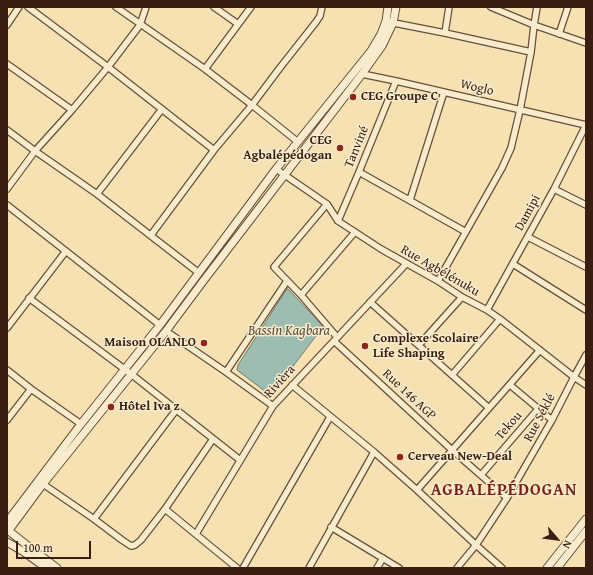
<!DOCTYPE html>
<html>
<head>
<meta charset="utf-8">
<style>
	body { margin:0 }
	#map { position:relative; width:593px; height:575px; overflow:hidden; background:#f5e1b2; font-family:"Gentium Book Plus",serif }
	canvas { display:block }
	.frame { position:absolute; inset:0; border:8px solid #391e11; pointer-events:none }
	.north { position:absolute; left:537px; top:519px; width:40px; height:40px; -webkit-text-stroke:3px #f8eccd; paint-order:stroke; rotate:118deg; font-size:11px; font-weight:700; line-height:16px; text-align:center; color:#391e11 }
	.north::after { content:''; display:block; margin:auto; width:14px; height:18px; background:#391e11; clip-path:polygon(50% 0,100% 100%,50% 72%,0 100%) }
	.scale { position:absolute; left:16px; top:541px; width:75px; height:18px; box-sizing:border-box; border:2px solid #391e11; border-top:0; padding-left:5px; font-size:12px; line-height:14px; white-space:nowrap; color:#391e11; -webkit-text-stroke:3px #f8eccd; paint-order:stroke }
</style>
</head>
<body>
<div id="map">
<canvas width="593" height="575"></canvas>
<div class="frame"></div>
<div class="north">N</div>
<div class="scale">100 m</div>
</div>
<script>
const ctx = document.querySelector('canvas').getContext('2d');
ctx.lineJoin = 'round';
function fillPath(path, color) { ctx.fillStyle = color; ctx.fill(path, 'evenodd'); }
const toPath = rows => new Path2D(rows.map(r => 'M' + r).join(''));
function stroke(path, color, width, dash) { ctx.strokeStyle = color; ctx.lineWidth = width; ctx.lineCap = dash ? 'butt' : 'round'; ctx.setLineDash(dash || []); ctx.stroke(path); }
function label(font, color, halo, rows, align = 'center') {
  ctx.font = font + ' "Gentium Book Plus",serif'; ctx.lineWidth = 3; ctx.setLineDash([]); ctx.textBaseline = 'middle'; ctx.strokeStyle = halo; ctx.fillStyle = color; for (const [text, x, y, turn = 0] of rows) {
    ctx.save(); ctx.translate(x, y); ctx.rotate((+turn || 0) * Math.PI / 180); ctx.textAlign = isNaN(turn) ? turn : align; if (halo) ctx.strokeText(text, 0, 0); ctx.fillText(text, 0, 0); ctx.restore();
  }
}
const water = toPath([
	[287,289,288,289,322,325,322,328,272,394,270,395,237,370,238,365,287,289]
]);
const minor = toPath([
	[28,7,108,67,214,150],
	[116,7,205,69,252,105,298,142],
	[214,7,238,24],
	[491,7,534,25,586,43],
	[389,22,445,33,531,52],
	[7,25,19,7],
	[445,33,449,7],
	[559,34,568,7],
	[7,64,72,110],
	[205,69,251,7],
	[362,74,396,81,586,125],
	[7,130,35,151,97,194,199,273],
	[276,169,327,204,338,221,381,249,438,281,462,297,487,310,500,319,574,377,586,385],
	[359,172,466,232],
	[7,189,35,151,72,110,108,67,140,25,146,7],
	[554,189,586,205],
	[97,194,162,109],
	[410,200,444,92],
	[327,204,274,267,301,295,337,337],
	[7,205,160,325],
	[338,221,359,172,396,81],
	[151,235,214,150,252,105,279,69,316,22,320,16,322,7],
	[528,237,586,267],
	[513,264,586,310],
	[438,281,502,168,511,148,520,110,531,52,534,25,537,7],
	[301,295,355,232],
	[29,298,131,374,240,460],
	[370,302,489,408],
	[487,310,554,189,586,125],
	[7,328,66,251],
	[166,331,226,372,273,406],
	[334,341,452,450,507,498],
	[419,345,462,297],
	[7,370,31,389,81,424],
	[226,372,287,281],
	[452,375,500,319],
	[292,385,374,452,417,490,476,545,502,568],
	[510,385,552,420],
	[7,420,31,389],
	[481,475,538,409],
	[43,484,94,519,122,540,131,546,135,545,141,540,165,509,213,439],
	[417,490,540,350],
	[165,509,237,568],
	[94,519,176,410],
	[331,527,399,568],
	[196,534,273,406,406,264],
	[243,568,330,417],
	[309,568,374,452],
	[377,568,383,558],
	[457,568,476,545,507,498,552,420,574,377,586,355]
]);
const tertiary = toPath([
	[7,522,81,424,160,325,276,169,371,51,381,34,386,21,388,7],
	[9,530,43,484,166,331,204,280,362,74,382,46,393,23,396,7],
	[9,531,28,546,57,568],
	[7,542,24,552,46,568],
	[547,568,586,519],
	[557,568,586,531]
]);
const markers = [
	[353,97,4,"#8f2418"],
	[340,148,4,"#8f2418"],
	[204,343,4,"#8f2418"],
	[365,346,4,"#8f2418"],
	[111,407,4,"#8f2418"],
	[400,457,4,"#8f2418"]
];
const streetNames = [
	["Woglo",477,88,13],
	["Tanviné",357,147,-68],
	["Damipi",528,213,-61],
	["Rue Agbélénuku",440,271,30],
	["Rivièra",280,382,-48],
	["Rue 146 AGP",409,395,43],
	["Rue Séklé",540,418,-62],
	["Tekou",509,426,-49]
];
const poiNames = [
	["CEG Groupe C",361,97],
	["CEG",332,141,"right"],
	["Agbalépédogan",332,156,"right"],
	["Complexe Scolaire",373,339],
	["Life Shaping",373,354],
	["Maison OLANLO",196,343,"right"],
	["Hôtel Iva z",119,407],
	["Cerveau New-Deal",408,457]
];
const waterNames = [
	["Bassin Kagbara",289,331]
];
const districtNames = [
	["AGBALÉPÉDOGAN",504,491]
];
fillPath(water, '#9cbdb0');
stroke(water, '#747d70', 1);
stroke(minor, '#684f39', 8);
stroke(tertiary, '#684f39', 9);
stroke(minor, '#f8eccd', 5.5);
stroke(tertiary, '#f8eccd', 7);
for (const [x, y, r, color] of markers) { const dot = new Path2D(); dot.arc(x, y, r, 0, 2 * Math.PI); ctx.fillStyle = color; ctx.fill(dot); stroke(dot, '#f8eccd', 1.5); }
label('13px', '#391e11', '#f8eccd', streetNames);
label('bold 13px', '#391e11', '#f8eccd', poiNames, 'left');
label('italic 14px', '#574e41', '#f8eccd', waterNames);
ctx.letterSpacing = '1px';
label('bold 17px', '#7a1f14', '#f8eccd', districtNames);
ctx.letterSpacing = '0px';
</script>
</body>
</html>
